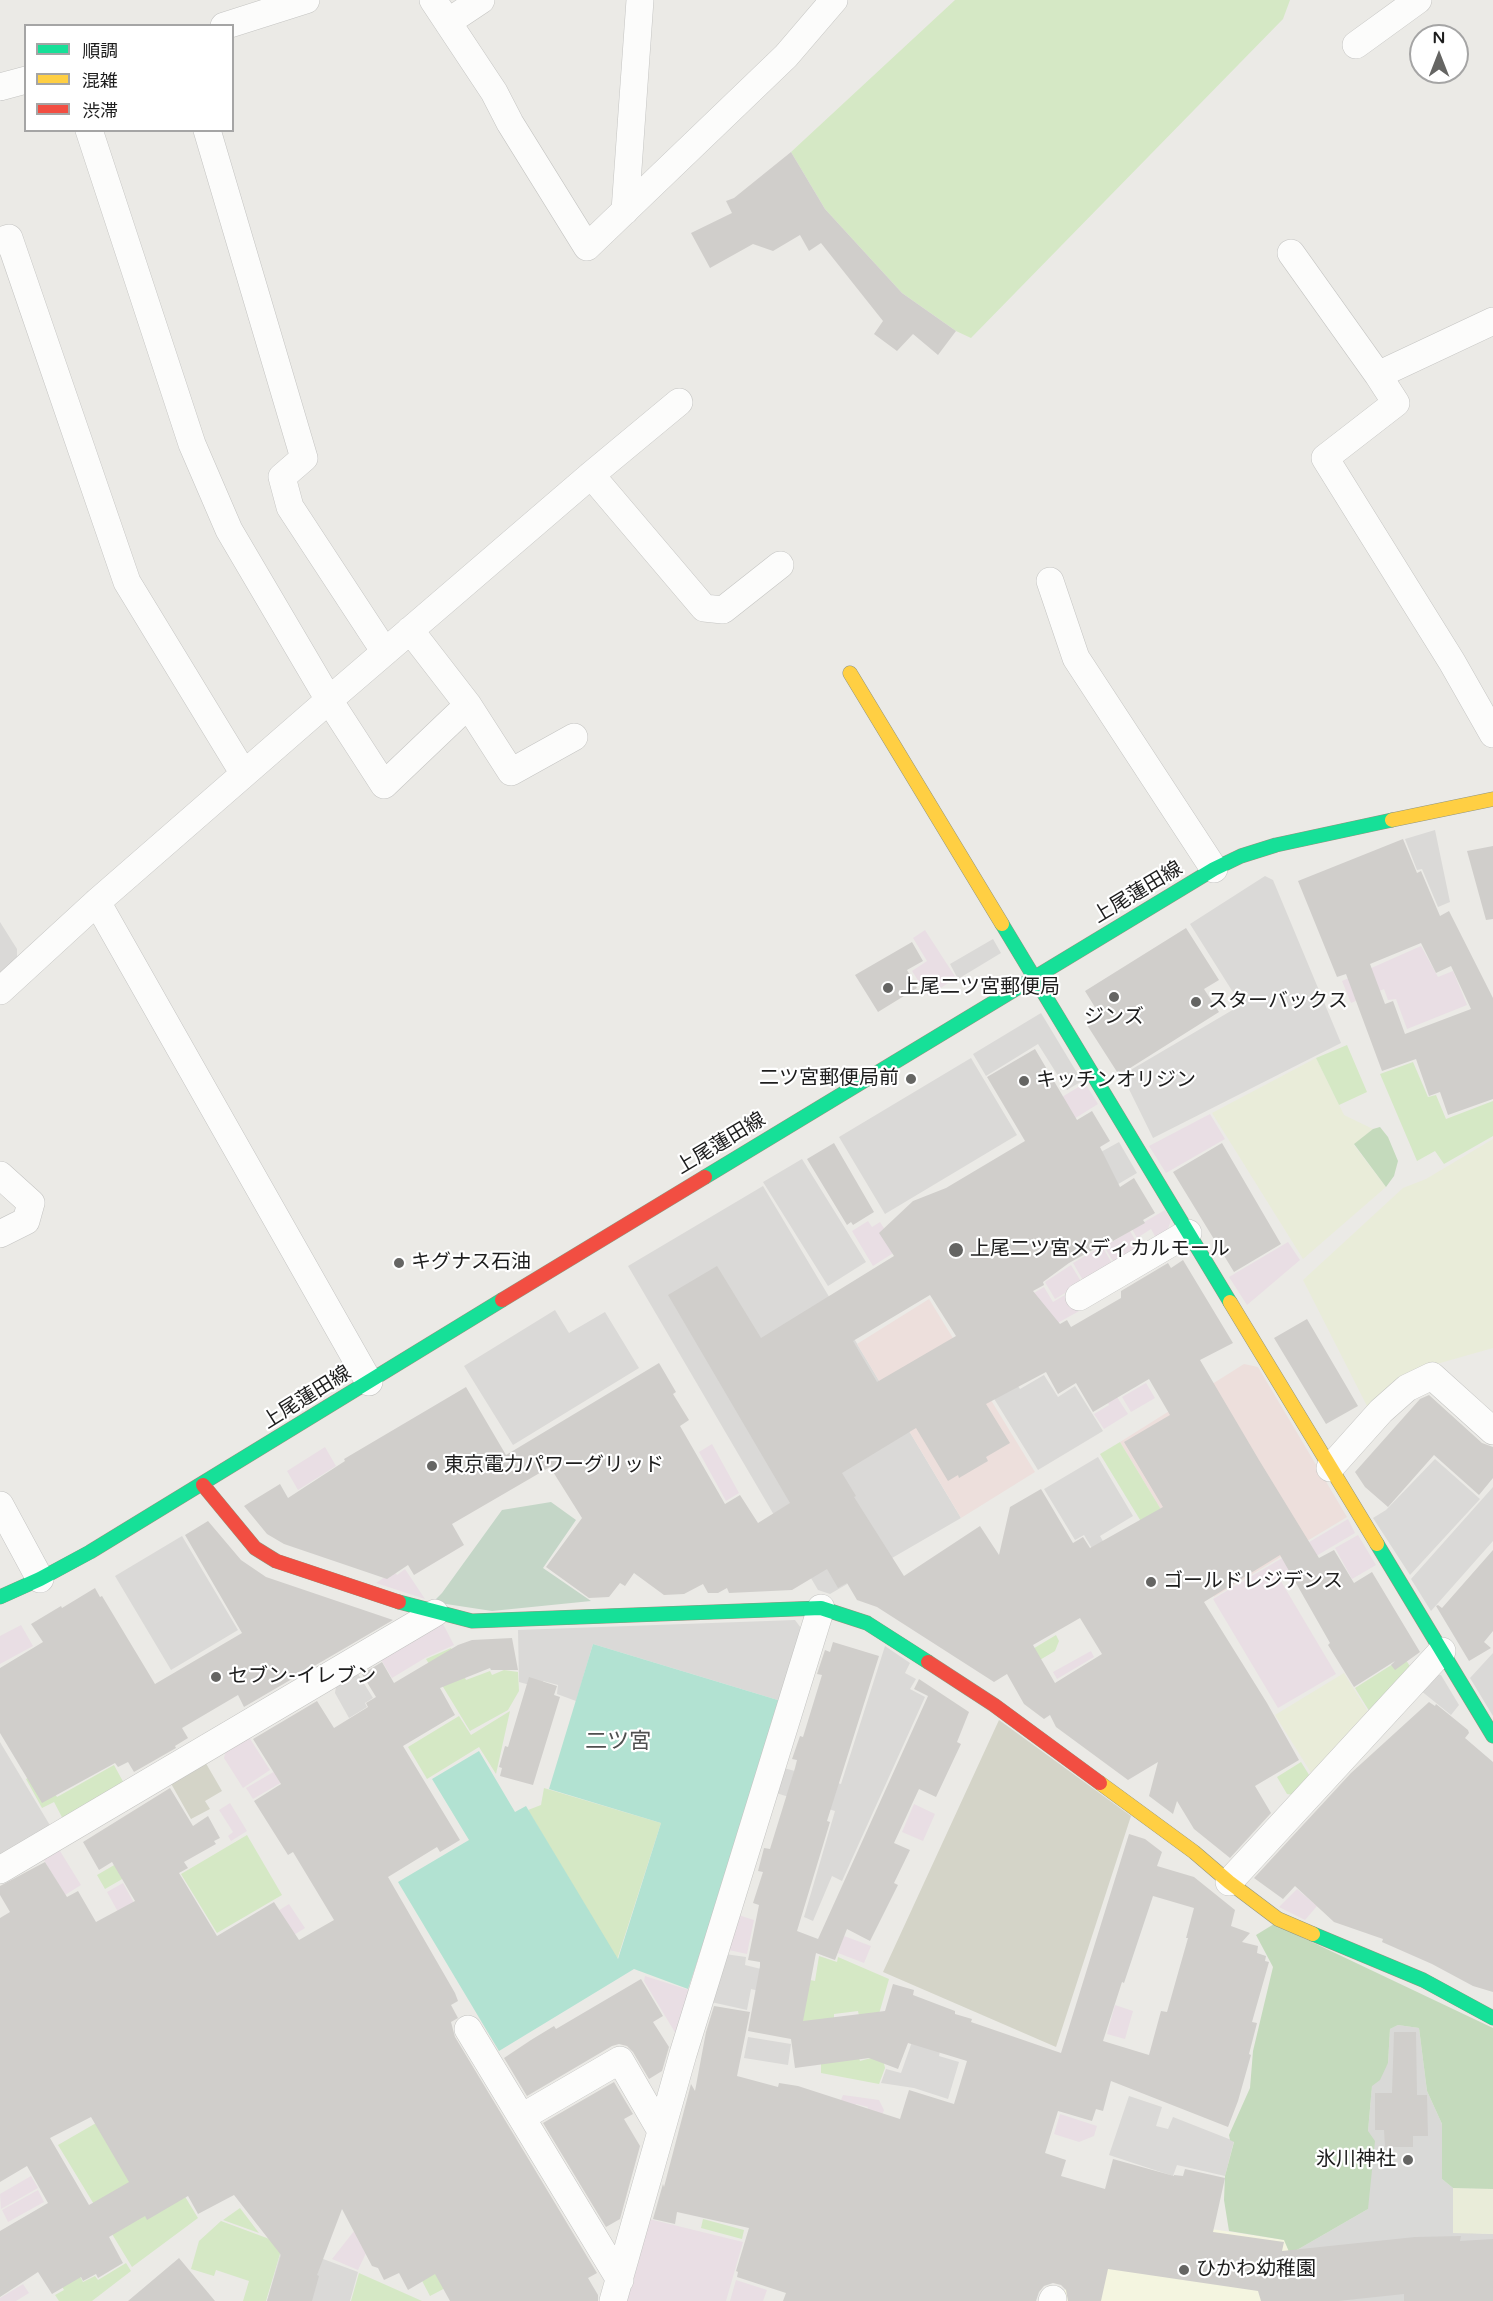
<!DOCTYPE html>
<html>
<head>
<meta charset="utf-8">
<style>
	body { margin:0 }
	#map { position:relative; width:1493px; height:2301px; overflow:hidden; background:#ebeae6; font-family:"Varela Round","Noto Sans JP",sans-serif }
	canvas { display:block }
	.legend { position:absolute; left:24px; top:24px; width:210px; height:108px; box-sizing:border-box; background:#fff; border:2px solid #a5a5a5; margin:0; padding:8px 10px; list-style:none; font-size:18px; color:#1d1d1d }
	.legend li { display:flex; align-items:center; gap:12px; height:30px }
	.legend b { width:30px; border:2px solid #a5a5a5 }
	.north { position:absolute; left:1409px; top:24px; width:60px; height:60px; box-sizing:border-box; background:#fff; border:2px solid #a5a5a5; border-radius:50%; rotate:0deg; font-size:16px; font-weight:700; line-height:24px; text-align:center; color:#1d1d1d }
	.north::after { content:''; display:block; margin:auto; width:21px; height:27px; background:#656563; clip-path:polygon(50% 0,100% 100%,50% 72%,0 100%) }
</style>
</head>
<body>
<div id="map">
<canvas width="1493" height="2301"></canvas>
<ul class="legend">
<li><b style="height:8px;background:#16e098"></b>順調</li>
<li><b style="height:8px;background:#ffcf43"></b>混雑</li>
<li><b style="height:8px;background:#f24e42"></b>渋滞</li>
</ul>
<div class="north">N</div>
</div>
<script>
const ctx = document.querySelector('canvas').getContext('2d');
ctx.lineJoin = 'round';
function fillPath(path, color) { ctx.fillStyle = color; ctx.fill(path, 'evenodd'); }
const toPath = rows => new Path2D(rows.map(r => 'M' + r).join(''));
function stroke(path, color, width, dash) { ctx.strokeStyle = color; ctx.lineWidth = width; ctx.lineCap = dash ? 'butt' : 'round'; ctx.setLineDash(dash || []); ctx.stroke(path); }
function label(font, color, halo, rows, align = 'center') {
  ctx.font = font + ' "Varela Round","Noto Sans JP",sans-serif'; ctx.lineWidth = 4.5; ctx.setLineDash([]); ctx.textBaseline = 'middle'; ctx.strokeStyle = halo; ctx.fillStyle = color; for (const [text, x, y, turn = 0] of rows) {
    ctx.save(); ctx.translate(x, y); ctx.rotate((+turn || 0) * Math.PI / 180); ctx.textAlign = isNaN(turn) ? turn : align; if (halo) ctx.strokeText(text, 0, 0); ctx.fillText(text, 0, 0); ctx.restore();
  }
}
const residential = toPath([
	[1435,830,1450,902,1438,907,1422,869,1417,870,1405,839],
	[1265,876,1273,880,1341,1043,1153,1138,1122,1075,1241,1005,1190,924],
	[0,922,17,949,17,964,0,977],
	[993,939,1001,953,958,979,950,964],
	[1041,1013,1082,1081,1067,1090,1038,1044,986,1076,973,1054],
	[971,1058,1017,1135,885,1214,839,1137],
	[1119,1142,1137,1173,1069,1213,1061,1174],
	[802,1159,866,1262,828,1286,763,1182],
	[763,1186,961,1518,830,1594,818,1590,628,1266],
	[555,1310,569,1333,605,1312,639,1368,513,1445,464,1366],
	[1044,1375,1058,1397,1075,1386,1103,1431,1038,1470,993,1397,1016,1383,1020,1389],
	[1098,1457,1133,1516,1100,1536,1116,1564,1105,1570,1084,1535,1075,1540,1044,1489],
	[1435,1459,1480,1499,1410,1575,1373,1518,1386,1510],
	[1493,1487,1493,1541,1431,1611,1411,1579],
	[182,1536,238,1630,171,1670,115,1576],
	[795,1620,804,1632,781,1701,593,1644,576,1701,557,1694,558,1685,543,1681,541,1688,519,1682,518,1630],
	[885,1646,910,1663,905,1673,916,1679,910,1689,925,1697,842,1881,832,1876,813,1921,804,1917,835,1811,776,1793,784,1768,841,1784],
	[1493,1653,1493,1716,1470,1678],
	[355,1669,373,1698,365,1703,367,1707,349,1718,335,1693,337,1680],
	[1433,1674,1441,1675,1459,1705,1451,1715,1420,1690],
	[0,1742,51,1827,0,1857],
	[725,1954,746,1957,745,1965,777,1973,773,1994,751,1989,747,2010,711,2002],
	[748,2037,791,2044,788,2065,744,2058],
	[913,2039,941,2047,939,2056,959,2062,948,2099,914,2088,881,2083,886,2069,901,2073],
	[1129,2096,1162,2107,1156,2126,1168,2129,1173,2117,1234,2141,1225,2176,1177,2165,1173,2176,1109,2155],
	[283,2244,358,2272,350,2301,267,2301]
]);
const commercial = toPath([
	[929,1299,1035,1472,961,1518,857,1344],
	[1244,1364,1258,1367,1347,1517,1214,1597,1120,1442]
]);
const industrial = toPath([
	[925,930,956,978,928,996,912,971,927,961,913,938],
	[1421,946,1438,977,1453,971,1467,1005,1407,1029,1396,999,1388,1000,1384,989,1351,1003,1342,981],
	[1085,1083,1098,1104,1029,1147,1016,1125],
	[1210,1114,1225,1139,1166,1173,1149,1146],
	[1165,1210,1171,1220,1167,1232,1156,1238,1151,1229,1137,1238,1132,1229],
	[868,1221,872,1227,880,1222,898,1250,873,1266,852,1231],
	[1130,1231,1140,1248,1114,1263,1102,1243,1109,1238,1112,1242],
	[1288,1242,1300,1260,1247,1305,1229,1277],
	[1102,1246,1113,1265,1084,1282,1073,1263],
	[1071,1265,1082,1283,1055,1299,1045,1282],
	[1044,1287,1053,1302,1070,1292,1081,1310,1054,1325,1025,1298],
	[1146,1383,1155,1398,1131,1412,1122,1397],
	[1117,1397,1128,1414,1104,1429,1094,1414,1109,1405,1108,1403],
	[712,1444,739,1493,726,1501,699,1452],
	[325,1447,336,1466,298,1490,287,1471],
	[1348,1519,1355,1533,1279,1578,1336,1674,1278,1708,1213,1599],
	[1358,1535,1376,1565,1352,1579,1335,1548],
	[405,1569,425,1599,376,1583,394,1571,397,1575],
	[443,1624,454,1645,425,1658,392,1678,379,1656],
	[21,1625,33,1646,0,1664,0,1636],
	[1091,1651,1094,1657,1057,1679,1053,1672],
	[247,1734,270,1770,243,1788,224,1758,227,1746],
	[282,1767,289,1778,253,1799,246,1788],
	[230,1803,247,1831,231,1841,228,1836,233,1832,219,1810],
	[914,1804,935,1814,923,1841,902,1832],
	[51,1849,60,1851,81,1885,65,1895,41,1855],
	[123,1883,139,1912,123,1921,107,1892],
	[1297,1889,1317,1906,1305,1920,1279,1907],
	[289,1904,305,1928,289,1938,273,1914],
	[735,1914,754,1920,747,1954,724,1949],
	[844,1936,871,1946,864,1963,838,1953],
	[645,1976,695,1992,679,2039,644,1981],
	[1115,2005,1133,2011,1125,2039,1107,2034],
	[843,2095,879,2100,884,2110,882,2115,867,2111,868,2107,856,2104,854,2111,838,2107],
	[1060,2114,1097,2126,1094,2136,1079,2142,1054,2134],
	[31,2176,38,2188,1,2209,0,2194],
	[38,2190,44,2202,8,2222,2,2210],
	[645,2218,743,2242,726,2301,620,2301],
	[358,2226,367,2251,358,2270,332,2259],
	[736,2280,767,2290,763,2301,730,2301],
	[23,2284,29,2293,16,2301,0,2301,0,2298]
]);
const education = toPath([
	[1086,2210,1284,2240,1304,2287,1297,2301,1062,2301]
]);
const religious = toPath([
	[1398,2025,1419,2028,1427,2091,1442,2124,1442,2179,1453,2188,1453,2232,1493,2234,1493,2301,1297,2301,1290,2254,1368,2209,1368,2131,1372,2085,1388,2063,1390,2029]
]);
const construction = toPath([
	[999,1720,1131,1816,1056,2047,883,1972],
	[204,1760,222,1791,205,1801,210,1809,191,1819,169,1780]
]);
const farmland = toPath([
	[1316,1058,1344,1115,1373,1129,1354,1145,1386,1187,1303,1259,1212,1113],
	[1493,1139,1493,1348,1412,1371,1369,1410,1303,1280,1403,1188,1426,1179],
	[1344,1673,1370,1715,1313,1776,1275,1715],
	[1453,2188,1493,2189,1493,2234,1453,2233]
]);
const grass = toPath([
	[955,0,1290,0,1283,19,971,338,956,331,902,293,825,209,791,152],
	[1347,1045,1367,1092,1339,1105,1316,1058],
	[1413,1062,1428,1097,1436,1095,1446,1119,1493,1101,1493,1136,1444,1164,1435,1151,1417,1161,1380,1074],
	[1120,1442,1213,1595,1193,1607,1100,1454],
	[1056,1635,1059,1641,1055,1651,1033,1664,1026,1653],
	[451,1648,466,1680,490,1671,492,1675,504,1670,518,1672,519,1691,508,1710,470,1731,426,1659],
	[1404,1657,1413,1671,1371,1714,1355,1688],
	[510,1711,496,1774,479,1747,427,1779,408,1747,459,1716,471,1735],
	[1301,1762,1311,1778,1293,1795,1287,1794,1277,1777],
	[114,1765,126,1787,64,1821,54,1802,42,1808,26,1779,42,1770,57,1797],
	[544,1788,661,1823,617,1960,528,1810,541,1805],
	[247,1835,282,1895,217,1933,181,1874],
	[147,1846,155,1860,105,1889,97,1875],
	[819,1956,837,1962,838,1957,889,1979,879,2014,859,2016,858,2011,834,2014,834,2020,795,2029,801,1978,815,1981],
	[882,2055,885,2068,879,2084,821,2073,821,2062,859,2058,860,2061],
	[129,2104,198,2218,132,2267,58,2145],
	[240,2208,259,2233,223,2220],
	[703,2219,744,2230,742,2239,701,2228],
	[221,2221,283,2244,266,2301,243,2301,249,2281,216,2270,214,2276,191,2269,199,2241],
	[126,2263,131,2271,92,2301,59,2301,55,2295,64,2290,60,2283,78,2273,83,2282,95,2276,98,2280],
	[443,2265,453,2284,430,2296,420,2277],
	[359,2273,422,2301,351,2301]
]);
const forest = toPath([
	[1380,1127,1388,1137,1398,1161,1394,1176,1386,1187,1354,1144,1373,1129],
	[1274,1924,1493,2028,1493,2189,1453,2188,1442,2179,1442,2124,1427,2091,1419,2028,1398,2025,1390,2029,1388,2063,1380,2080,1372,2086,1368,2131,1375,2141,1368,2209,1290,2254,1284,2240,1229,2231,1224,2200,1225,2176,1234,2142,1230,2140,1229,2135,1250,2088,1253,2051,1273,1967,1256,1935]
]);
const cemetery = toPath([
	[551,1502,576,1520,543,1568,591,1601,492,1611,433,1602,442,1593,502,1510]
]);
const pitch = toPath([
	[593,1644,781,1701,736,1846,688,1989,634,1969,499,2051,398,1882,469,1840,432,1779,479,1751,515,1812,526,1806,618,1959,661,1823,549,1789]
]);
const building = toPath([
	[791,152,825,209,902,293,956,331,938,355,913,334,897,351,874,334,883,321,821,243,809,251,800,235,773,251,753,244,710,268,691,233,732,213,726,201,734,198],
	[1403,839,1417,873,1421,871,1440,916,1449,911,1493,998,1493,1099,1448,1115,1440,1092,1429,1096,1416,1059,1382,1071,1346,974,1337,977,1298,881],
	[1421,943,1436,973,1451,966,1471,1009,1405,1034,1393,1001,1385,1004,1370,964],
	[1493,846,1493,919,1486,920,1467,851],
	[1186,928,1219,980,1204,989,1219,1012,1119,1075,1087,1025,1101,1017,1085,991],
	[912,942,923,961,907,970,917,988,878,1012,855,975],
	[1035,1049,1077,1120,1092,1111,1110,1141,1100,1147,1120,1187,1134,1178,1155,1213,1143,1220,1145,1223,1113,1241,1112,1239,1069,1263,1043,1282,1044,1285,1033,1291,1060,1324,1067,1320,1071,1327,1121,1298,1121,1291,1168,1263,1171,1268,1183,1260,1233,1343,1200,1360,1259,1460,1319,1558,1334,1550,1354,1583,1372,1572,1420,1652,1395,1670,1391,1665,1395,1661,1354,1687,1328,1645,1330,1643,1280,1555,1204,1602,1267,1703,1299,1760,1255,1786,1271,1813,1230,1858,1194,1829,1177,1801,1173,1814,1149,1796,1158,1762,1128,1780,1056,1727,1050,1715,1044,1719,1024,1704,1007,1674,994,1682,877,1607,857,1600,847,1583,838,1588,827,1569,792,1590,729,1593,727,1588,718,1593,708,1593,703,1584,684,1594,664,1595,634,1573,625,1586,620,1583,609,1597,589,1598,546,1567,582,1518,550,1467,452,1524,464,1545,414,1575,408,1565,387,1579,284,1544,267,1534,244,1506,280,1484,288,1498,345,1461,344,1459,466,1387,506,1455,659,1363,676,1392,673,1394,689,1420,680,1426,725,1504,740,1495,758,1523,790,1503,668,1295,717,1266,761,1338,894,1256,879,1233,913,1201,946,1188,1025,1141,987,1077],
	[930,1295,956,1336,877,1382,853,1341],
	[1046,1372,1058,1394,1076,1383,1093,1412,1149,1379,1170,1415,1124,1442,1163,1507,1090,1548,1083,1537,1073,1543,1041,1489,1010,1507,999,1555,980,1526,904,1576,854,1497,856,1496,842,1473,916,1428,948,1481,958,1475,959,1478,988,1461,986,1457,1010,1443,986,1404],
	[1080,1618,1102,1654,1055,1683,1033,1645],
	[834,1143,874,1212,853,1225,851,1222,847,1225,807,1159],
	[1222,1143,1281,1244,1234,1272,1173,1172],
	[1307,1319,1358,1406,1326,1424,1274,1338],
	[1429,1395,1482,1443,1493,1447,1493,1478,1479,1495,1434,1455,1388,1507,1365,1487,1355,1472,1420,1399],
	[208,1521,241,1560,266,1577,393,1620,244,1707,238,1695,182,1728,188,1738,175,1746,176,1748,134,1772,128,1762,118,1767,115,1763,42,1803,0,1733,0,1668,43,1642,31,1624,61,1606,62,1608,95,1588,100,1597,102,1596,155,1684,242,1633,185,1535],
	[1493,1550,1493,1631,1484,1642,1491,1648,1469,1661,1436,1606,1438,1605,1442,1608],
	[512,1638,518,1670,491,1670,490,1668,440,1688,455,1715,403,1746,460,1840,440,1852,437,1847,388,1877,455,1993,458,2001,451,2005,458,2018,451,2022,455,2037,597,2273,588,2278,598,2295,598,2301,450,2301,435,2274,408,2290,399,2273,384,2280,378,2268,372,2266,342,2209,317,2275,319,2276,312,2301,267,2301,281,2255,234,2195,198,2214,188,2196,147,2220,145,2216,109,2237,123,2263,98,2278,96,2274,83,2281,81,2277,52,2294,38,2272,0,2297,0,2231,48,2203,27,2166,0,2182,0,1918,10,1912,0,1895,0,1886,45,1862,67,1897,78,1891,96,1922,135,1901,112,1862,99,1870,83,1842,170,1788,193,1826,208,1816,220,1838,214,1841,216,1844,184,1862,188,1868,179,1873,217,1936,274,1902,299,1940,334,1920,293,1852,288,1855,254,1801,281,1784,253,1739,317,1701,334,1728,368,1707,366,1703,376,1697,362,1674,382,1662,394,1683,458,1645,472,1640],
	[91,2117,129,2182,89,2205,50,2138],
	[833,1642,879,1656,827,1821,830,1822,797,1931,818,1939,928,1696,914,1689,919,1679,969,1712,957,1742,961,1744,936,1797,919,1789,894,1843,910,1850,894,1883,898,1885,870,1941,847,1929,835,1960,816,1953,803,2021,885,2011,893,1984,914,1990,913,1995,955,2011,955,2014,972,2019,971,2022,1061,2053,1129,1834,1145,1839,1162,1852,1157,1866,1194,1877,1235,1910,1231,1926,1250,1933,1242,1942,1258,1946,1257,1953,1266,1956,1265,1961,1269,1962,1252,2022,1257,2023,1249,2054,1251,2055,1238,2101,1228,2127,1111,2081,1103,2111,1096,2109,1092,2121,1058,2111,1045,2153,1066,2160,1061,2176,1105,2189,1113,2159,1174,2176,1174,2175,1183,2176,1185,2169,1225,2178,1213,2232,1284,2242,1282,2251,1415,2237,1461,2236,1460,2241,1493,2239,1493,2301,1404,2301,1404,2294,1338,2301,1261,2301,1258,2291,1108,2269,1101,2301,1068,2301,1066,2290,1061,2285,1053,2283,1044,2286,1039,2292,1036,2301,783,2301,786,2293,737,2277,738,2272,736,2271,749,2228,677,2212,675,2224,653,2219,663,2184,664,2187,691,2084,695,2091,706,2032,714,2006,750,2012,737,2076,778,2087,779,2083,798,2086,900,2119,909,2090,954,2104,967,2061,908,2043,898,2069,869,2058,795,2068,791,2039,748,2031,760,1966,760,1962,748,1960,759,1905,753,1903,763,1872,758,1871,764,1848,770,1849,795,1768,797,1760,792,1759,800,1736,803,1737,822,1675,817,1674,825,1650,830,1652],
	[1153,1896,1194,1908,1186,1938,1188,1938,1167,2012,1161,2011,1149,2055,1103,2041,1122,1982,1124,1983],
	[529,1677,557,1686,554,1695,560,1697,533,1785,500,1776,502,1768,499,1767,505,1746,508,1747],
	[1429,1702,1435,1706,1436,1704,1468,1730,1469,1733,1465,1738,1493,1762,1493,1992,1473,1986,1432,1964,1382,1942,1383,1939,1334,1922,1295,1886,1283,1899,1254,1878,1351,1773],
	[641,1979,663,2016,653,2022,669,2047,662,2071,649,2079,633,2052,627,2046,619,2044,612,2046,527,2096,504,2058,531,2040,554,2026,556,2029],
	[1394,2032,1416,2032,1417,2095,1427,2095,1428,2136,1413,2136,1413,2147,1385,2147,1384,2130,1375,2130,1375,2093,1392,2093],
	[614,2082,633,2114,624,2119,640,2146,620,2219,606,2227,543,2123],
	[179,2258,215,2301,128,2301]
]);
const street = toPath([
	[433,0,494,92,510,123,587,247,786,56,834,0],
	[448,22,481,0],
	[224,26,306,0],
	[1356,45,1418,0],
	[0,87,26,80],
	[89,130,192,444,229,530,329,700,384,785,468,705],
	[207,130,304,458,282,477,290,507,385,652],
	[625,211,640,0],
	[0,241,9,238,127,582,244,774],
	[1291,253,1378,375],
	[1493,321,1378,375,1396,403,1325,458,1452,662,1493,734],
	[591,475,704,608,723,610,780,565],
	[1050,581,1076,658,1214,869],
	[410,630,468,705,511,772,574,737],
	[97,902,369,1382],
	[0,991,97,902,329,700,591,475,679,402],
	[0,1175,31,1203,26,1221,0,1234],
	[1079,1297,1188,1233],
	[1330,1468,1381,1411,1407,1388,1432,1376,1493,1431],
	[0,1505,40,1579],
	[0,1870,435,1613],
	[1229,1882,1442,1651],
	[468,2029,620,2280],
	[522,2117,620,2060,661,2131],
	[613,2301,683,2054,821,1608],
	[1052,2301,1053,2299]
]);
const fast = toPath([
	[1002,924,1230,1302],
	[705,1177,1214,869,1241,856,1276,845,1392,820],
	[1377,1544,1493,1736],
	[0,1597,40,1579,90,1552,502,1300],
	[399,1602,472,1621,821,1608,867,1623,928,1662],
	[1313,1934,1423,1980,1493,2018]
]);
const slow = toPath([
	[850,673,1002,924],
	[1392,820,1493,799],
	[1230,1302,1377,1544],
	[1100,1783,1194,1852,1229,1882,1278,1919,1313,1934]
]);
const jam = toPath([
	[502,1300,705,1177],
	[203,1485,255,1548,276,1561,399,1602],
	[928,1662,994,1705,1100,1783]
]);
const markers = [
	[888,988,6,"#656563"],
	[1114,997,6,"#656563"],
	[1196,1002,6,"#656563"],
	[911,1079,6,"#656563"],
	[1024,1081,6,"#656563"],
	[956,1250,8,"#656563"],
	[399,1263,6,"#656563"],
	[432,1466,6,"#656563"],
	[1151,1582,6,"#656563"],
	[216,1677,6,"#656563"],
	[1408,2160,6,"#656563"],
	[1184,2270,6,"#656563"]
];
const streetNames = [
	["上尾蓮田線",1138,893,-31],
	["上尾蓮田線",721,1144,-31],
	["上尾蓮田線",307,1398,-32]
];
const poiNames = [
	["上尾二ツ宮郵便局",900,988],
	["スターバックス",1208,1002],
	["ジンズ",1114,1018,"center"],
	["二ツ宮郵便局前",899,1079,"right"],
	["キッチンオリジン",1036,1081],
	["上尾二ツ宮メディカルモール",970,1250],
	["キグナス石油",411,1263],
	["東京電力パワーグリッド",444,1466],
	["ゴールドレジデンス",1163,1582],
	["セブン-イレブン",228,1677],
	["氷川神社",1396,2160,"right"],
	["ひかわ幼稚園",1196,2270]
];
const quarterNames = [
	["二ツ宮",618,1742]
];
fillPath(residential, '#dad9d7');
fillPath(commercial, '#eddfdc');
fillPath(industrial, '#e9dee4');
fillPath(education, '#f4f5e0');
fillPath(religious, '#d9d9d7');
fillPath(construction, '#d4d4c8');
fillPath(farmland, '#e9ecd9');
fillPath(grass, '#d5e8c5');
fillPath(forest, '#c4dabc');
fillPath(cemetery, '#c4d6c7');
fillPath(pitch, '#b2e2d2');
fillPath(building, '#d0cecb');
stroke(street, '#c4c4c2', 28);
stroke(fast, '#91957f', 15);
stroke(slow, '#91957f', 15);
stroke(jam, '#91957f', 15);
stroke(street, '#fcfcfb', 27);
stroke(fast, '#16e098', 14);
stroke(slow, '#ffcf43', 14);
stroke(jam, '#f24e42', 14);
for (const [x, y, r, color] of markers) { const dot = new Path2D(); dot.arc(x, y, r, 0, 2 * Math.PI); ctx.fillStyle = color; ctx.fill(dot); stroke(dot, '#fff', 2); }
label('20px', '#1d1d1d', '#fff', streetNames);
label('20px', '#1d1d1d', '#fff', poiNames, 'left');
label('22px', '#505050', '#fff', quarterNames);
</script>
</body>
</html>
